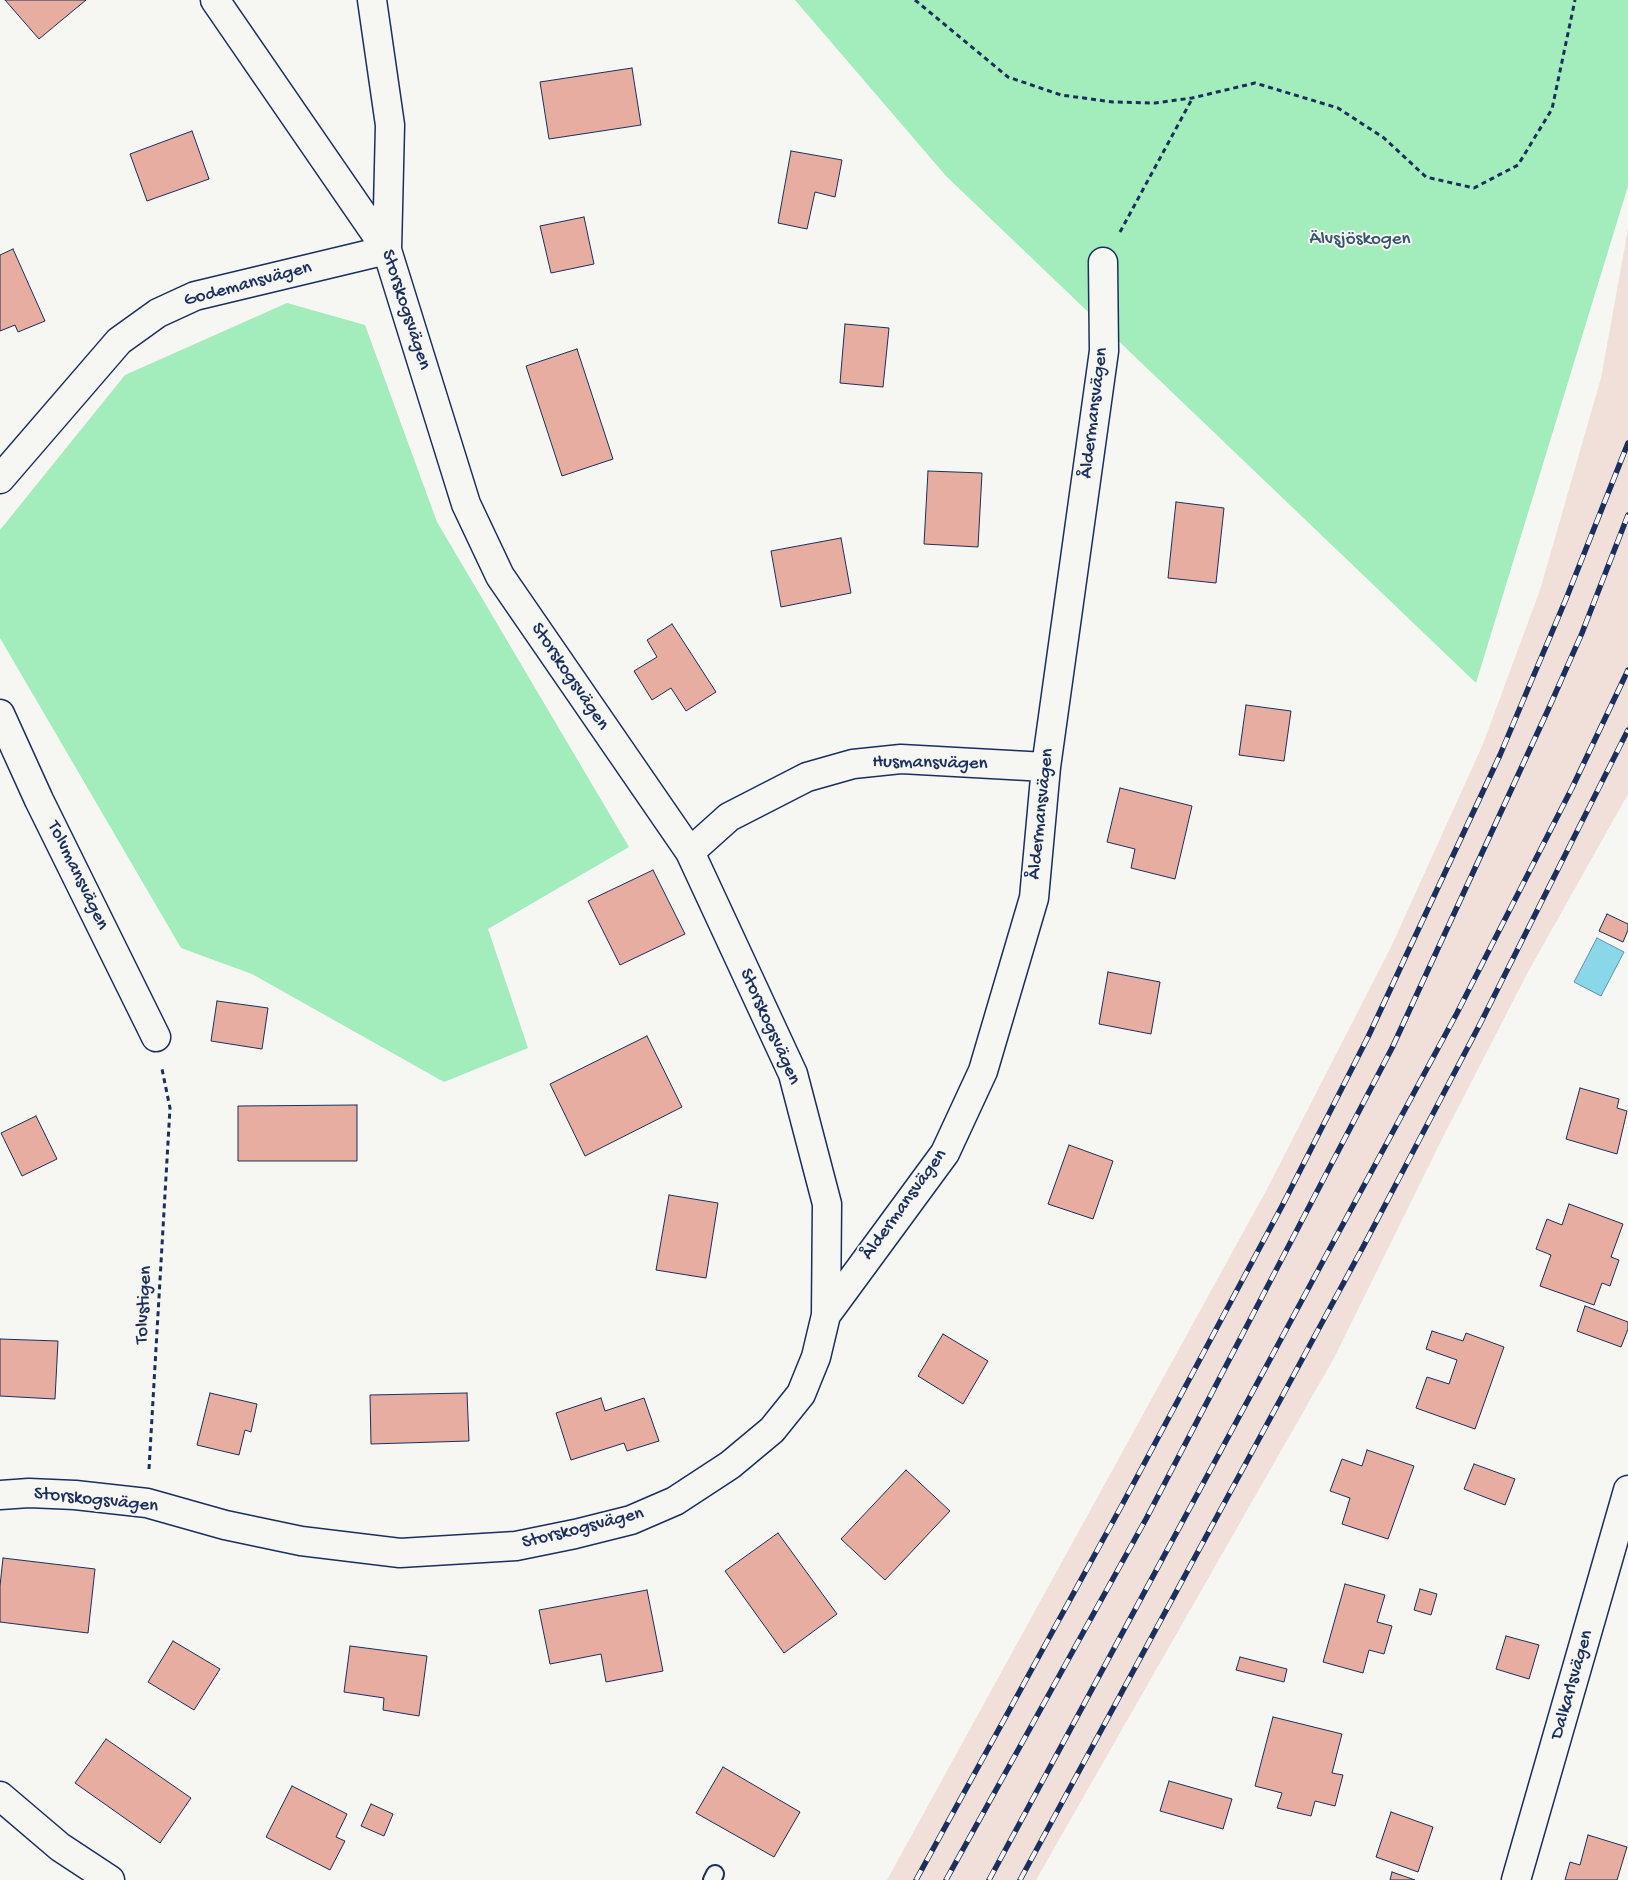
<!DOCTYPE html>
<html>
<head>
<meta charset="utf-8">
<style>
	body { margin:0 }
	canvas { display:block; background:#f6f6f2 }
</style>
</head>
<body>
<canvas width="1628" height="1880"></canvas>
<script>
const ctx = document.querySelector('canvas').getContext('2d');
ctx.lineJoin = 'round';
function fillPath(path, color) { ctx.fillStyle = color; ctx.fill(path, 'evenodd'); }
const toPath = rows => new Path2D(rows.map(r => 'M' + r).join(''));
function stroke(path, color, width, dash) { ctx.strokeStyle = color; ctx.lineWidth = width; ctx.lineCap = dash ? 'butt' : 'round'; ctx.setLineDash(dash || []); ctx.stroke(path); }
function label(font, color, halo, rows, align = 'center') {
  ctx.font = font + ' "Gochi Hand",sans-serif'; ctx.lineWidth = 4; ctx.setLineDash([]); ctx.textBaseline = 'middle'; ctx.strokeStyle = halo; ctx.fillStyle = color; for (const [text, x, y, turn = 0] of rows) {
    ctx.save(); ctx.translate(x, y); ctx.rotate((+turn || 0) * Math.PI / 180); ctx.textAlign = isNaN(turn) ? turn : align; if (halo) ctx.strokeText(text, 0, 0); ctx.fillText(text, 0, 0); ctx.restore();
  }
}
const built = toPath([
	[1628,229,1628,794,1528,972,1443,1137,1334,1358,1036,1880,887,1880,1267,1189,1392,945,1483,744,1540,590,1601,378]
]);
const green = toPath([
	[795,0,1628,0,1628,186,1476,683,946,176],
	[287,303,365,325,437,522,629,847,488,929,528,1048,444,1082,252,974,181,948,0,638,0,530,125,375]
]);
const water = toPath([
	[1597,938,1624,952,1601,996,1574,982,1597,938]
]);
const building = toPath([
	[5,0,86,0,39,39,5,0],
	[632,68,641,125,549,139,540,82,632,68],
	[192,131,209,179,147,201,130,154,192,131],
	[791,151,842,160,835,197,815,192,807,229,778,223,791,151],
	[584,217,594,264,551,273,540,226,584,217],
	[13,249,45,321,18,332,15,325,0,331,0,255,13,249],
	[845,324,889,328,883,387,840,383,845,324],
	[577,349,613,459,562,476,526,366,577,349],
	[928,471,982,473,978,547,924,544,928,471],
	[1176,502,1224,508,1216,583,1168,578,1176,502],
	[841,538,851,593,781,607,771,551,841,538],
	[672,624,716,692,686,711,671,688,652,700,634,671,657,657,647,640,672,624],
	[1246,705,1291,711,1284,761,1239,755,1246,705],
	[1120,788,1192,806,1175,879,1131,868,1135,849,1107,842,1120,788],
	[653,870,685,934,620,965,588,901,653,870],
	[1607,914,1628,924,1628,930,1623,942,1599,931,1607,914],
	[1108,972,1160,982,1151,1034,1099,1024,1108,972],
	[217,1001,268,1008,262,1049,211,1041,217,1001],
	[647,1036,682,1107,585,1156,550,1084,647,1036],
	[1580,1088,1619,1099,1617,1108,1627,1111,1617,1154,1566,1139,1580,1088],
	[357,1105,357,1161,238,1161,238,1106,357,1105],
	[36,1116,57,1159,22,1176,1,1133,36,1116],
	[1069,1145,1113,1161,1093,1219,1048,1204,1069,1145],
	[669,1195,718,1203,706,1278,656,1270,669,1195],
	[1569,1204,1623,1224,1611,1257,1619,1260,1610,1286,1602,1283,1594,1305,1540,1286,1551,1255,1536,1249,1547,1219,1562,1225,1569,1204],
	[1585,1306,1628,1322,1628,1329,1621,1347,1577,1331,1585,1306],
	[1432,1331,1463,1341,1466,1333,1504,1347,1475,1429,1416,1408,1427,1377,1449,1384,1457,1360,1426,1349,1432,1331],
	[943,1334,988,1361,963,1404,918,1376,943,1334],
	[0,1339,58,1341,55,1399,0,1396,0,1339],
	[210,1393,257,1404,251,1432,245,1430,239,1455,197,1445,210,1393],
	[467,1393,469,1441,371,1444,370,1395,467,1393],
	[601,1398,605,1411,644,1398,659,1441,627,1451,624,1443,571,1460,556,1413,601,1398],
	[1367,1450,1414,1466,1388,1539,1342,1524,1350,1498,1330,1491,1342,1459,1362,1466,1367,1450],
	[1474,1464,1515,1479,1505,1505,1464,1489,1474,1464],
	[906,1470,950,1511,885,1580,841,1539,906,1470],
	[778,1533,837,1614,784,1653,725,1571,778,1533],
	[3,1558,95,1569,88,1633,0,1622,0,1586,3,1558],
	[1345,1584,1385,1595,1377,1622,1392,1626,1384,1654,1369,1650,1363,1673,1323,1662,1345,1584],
	[1420,1589,1437,1594,1431,1615,1414,1610,1420,1589],
	[647,1590,663,1671,606,1682,601,1654,550,1664,539,1610,647,1590],
	[1506,1636,1539,1645,1529,1679,1496,1669,1506,1636],
	[173,1641,220,1669,194,1710,148,1682,173,1641],
	[350,1646,427,1656,419,1716,383,1710,384,1698,344,1692,350,1646],
	[1240,1657,1287,1669,1284,1682,1236,1670,1240,1657],
	[1273,1717,1342,1734,1332,1773,1343,1775,1335,1806,1315,1801,1311,1816,1277,1808,1282,1793,1255,1786,1273,1717],
	[106,1739,191,1798,160,1843,75,1783,106,1739],
	[723,1767,800,1812,774,1857,696,1813,723,1767],
	[1169,1781,1232,1799,1223,1829,1160,1811,1169,1781],
	[292,1786,347,1814,336,1837,345,1841,330,1870,266,1837,292,1786],
	[371,1804,393,1814,384,1836,361,1826,371,1804],
	[1391,1812,1433,1827,1418,1872,1376,1857,1391,1812],
	[1588,1835,1627,1847,1617,1880,1565,1880,1570,1862,1580,1865,1588,1835],
	[1392,1872,1415,1880,1390,1880,1392,1872]
]);
const path = toPath([
	[915,0,1008,77,1061,95,1113,102,1155,103,1192,98,1255,83,1338,108,1384,138,1426,177,1474,188,1518,165,1552,109,1575,0],
	[1120,232,1192,99],
	[149,1469,170,1108,162,1069]
]);
const lane = toPath([
	[712,1880,715,1874]
]);
const street = toPath([
	[0,479,119,341,158,313,195,296,387,250,390,125,372,0],
	[0,714,39,800,156,1037],
	[690,852,729,817,807,777,853,764,901,759,1046,767],
	[826,1315,945,1153,983,1071,1034,898,1046,767,1104,351,1103,262],
	[0,1495,29,1493,75,1495,147,1503,225,1525,301,1541,400,1553,516,1546,575,1534,631,1520,675,1501,730,1465,772,1430,801,1394,816,1357,826,1315,827,1204,793,1074,690,852,500,576,466,504,387,250,215,0],
	[0,1796,60,1847,110,1880],
	[1516,1880,1628,1490]
]);
const rail = toPath([
	[916,1880,1122,1505,1282,1206,1368,1037,1500,755,1566,599,1628,443],
	[946,1880,1146,1519,1392,1048,1548,710,1582,633,1628,515],
	[989,1880,1457,1013,1572,788,1628,670],
	[1020,1880,1363,1247,1480,1024,1628,730]
]);
const parkNames = [
	["Älvsjöskogen",1360,240]
];
const streetNames = [
	["Godemansvägen",248,285,-15],
	["Storskogsvägen",405,310,72],
	["Åldermansvägen",1095,413,-83],
	["Storskogsvägen",569,677,56],
	["Husmansvägen",930,764,1],
	["Åldermansvägen",1042,814,-84],
	["Tolvmansvägen",77,876,64],
	["Storskogsvägen",769,1027,66],
	["Åldermansvägen",905,1205,-54],
	["Tolvstigen",145,1305,-87],
	["Storskogsvägen",96,1501,6],
	["Storskogsvägen",583,1529,-14],
	["Dalkarlsvägen",1573,1685,-74]
];
fillPath(built, '#f1e0d9');
fillPath(green, '#a3ecbb');
fillPath(water, '#8ad7e9');
stroke(water, '#5e94b1', 1);
fillPath(building, '#e6ada0');
stroke(building, '#1b2f5e', 1);
stroke(lane, '#1b2f5e', 20);
stroke(street, '#1b2f5e', 31);
stroke(path, '#1b2f5e', 3, [5, 4]);
stroke(lane, '#f6f6f2', 16);
stroke(street, '#f6f6f2', 28);
stroke(rail, '#1b2f5e', 5.5);
stroke(rail, '#f6f6f2', 4, [11]);
label('19px', '#365571', '#f6f6f2', parkNames);
label('19px', '#1b2f5e', '#f6f6f2', streetNames);
</script>
</body>
</html>
